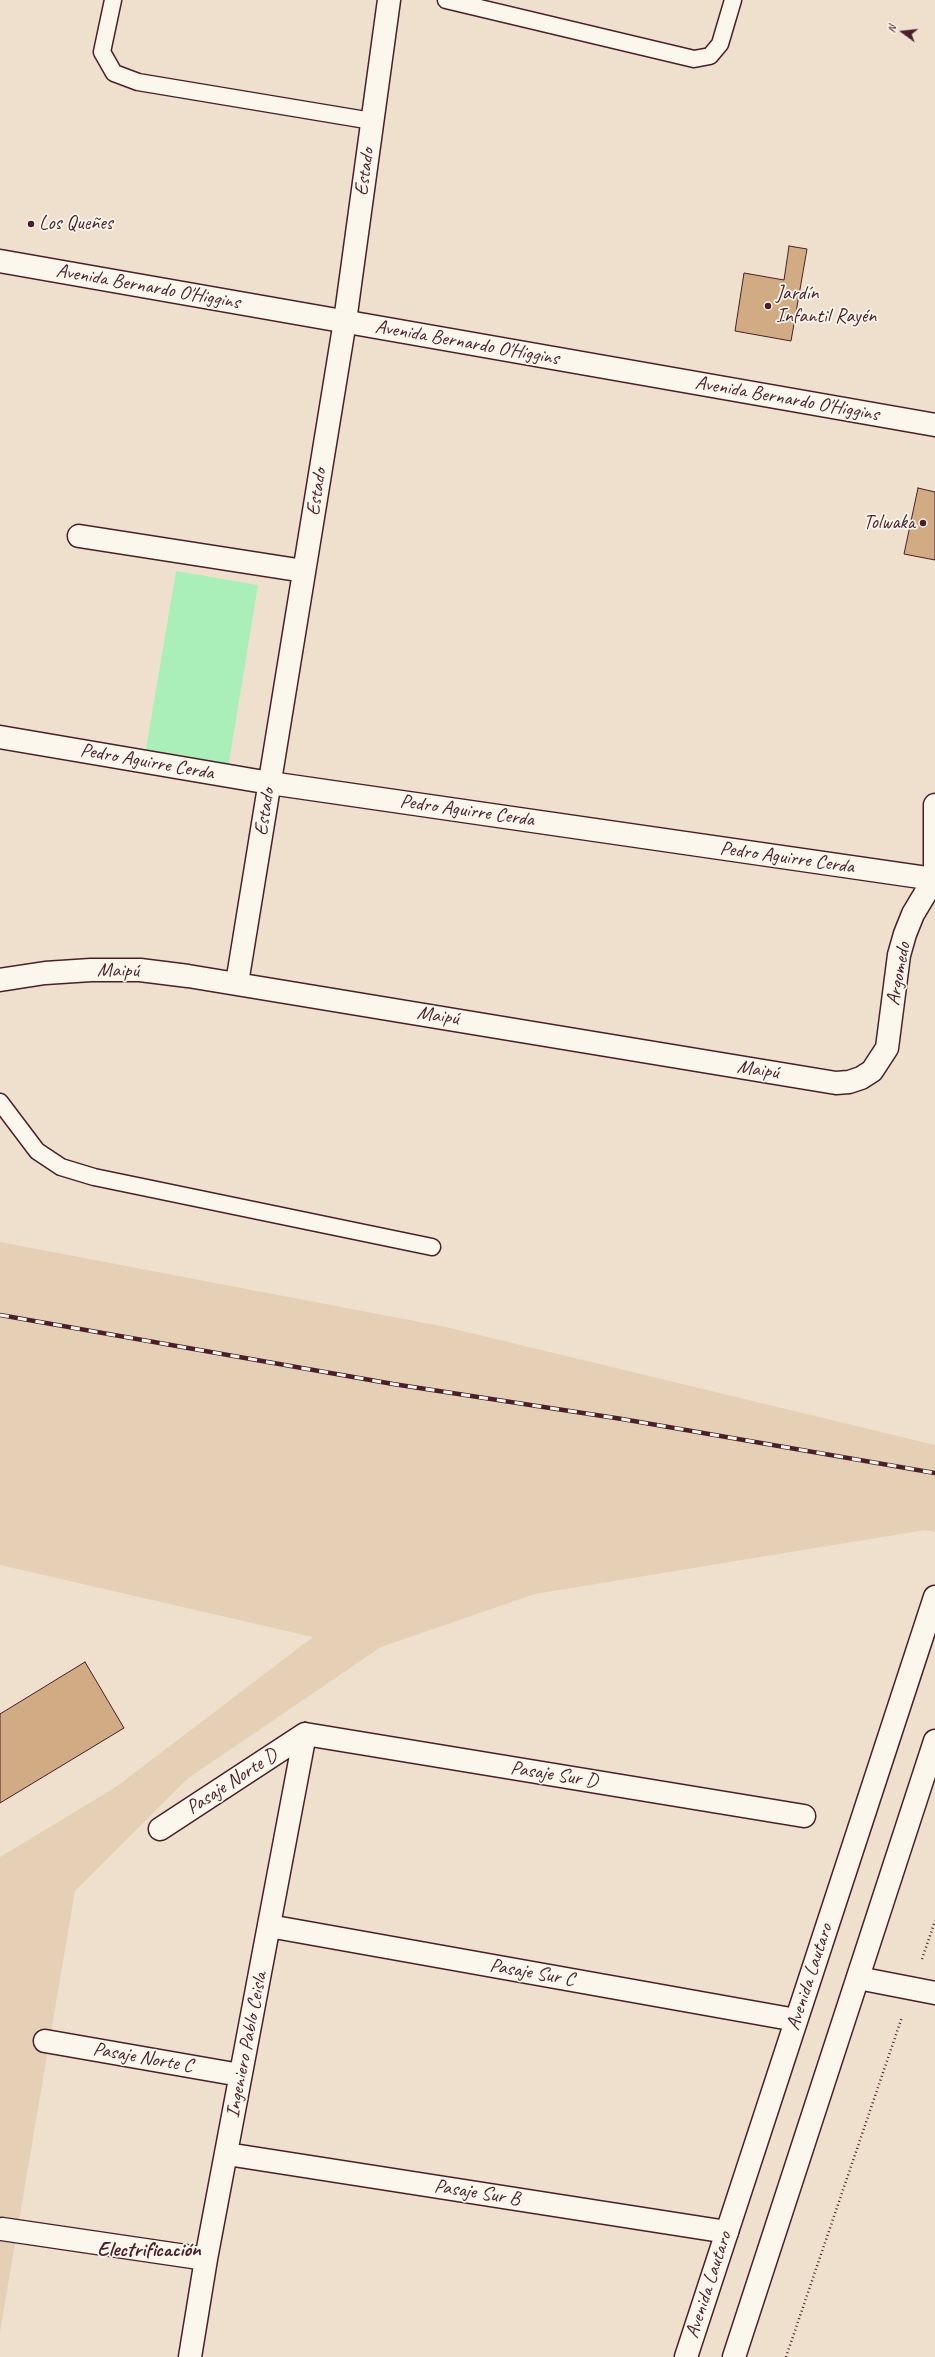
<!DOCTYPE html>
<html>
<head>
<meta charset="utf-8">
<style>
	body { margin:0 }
	#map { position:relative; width:935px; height:2357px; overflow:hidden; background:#eee0cc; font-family:Caveat,sans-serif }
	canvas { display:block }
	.north { position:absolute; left:883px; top:12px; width:40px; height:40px; -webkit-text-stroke:3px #fbf7ec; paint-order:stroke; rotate:285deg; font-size:11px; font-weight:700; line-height:16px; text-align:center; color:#4a1f2b }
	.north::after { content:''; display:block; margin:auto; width:14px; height:18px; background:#4a1f2b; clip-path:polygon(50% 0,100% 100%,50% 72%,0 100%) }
</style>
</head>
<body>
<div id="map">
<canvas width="935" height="2357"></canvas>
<div class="north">N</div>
</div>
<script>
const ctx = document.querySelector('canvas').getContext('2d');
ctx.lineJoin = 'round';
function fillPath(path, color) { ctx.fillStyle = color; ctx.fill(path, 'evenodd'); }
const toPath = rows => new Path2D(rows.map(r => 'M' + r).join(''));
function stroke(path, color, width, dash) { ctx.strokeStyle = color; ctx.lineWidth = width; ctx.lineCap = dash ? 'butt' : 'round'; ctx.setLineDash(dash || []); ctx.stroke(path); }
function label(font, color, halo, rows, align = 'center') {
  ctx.font = font + ' Caveat,sans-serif'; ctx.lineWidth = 3.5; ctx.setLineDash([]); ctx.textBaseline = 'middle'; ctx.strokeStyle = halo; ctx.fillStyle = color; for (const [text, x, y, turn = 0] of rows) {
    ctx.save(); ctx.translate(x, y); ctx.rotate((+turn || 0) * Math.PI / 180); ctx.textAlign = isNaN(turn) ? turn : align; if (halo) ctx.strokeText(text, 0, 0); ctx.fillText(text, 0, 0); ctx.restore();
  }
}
const built = toPath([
	[0,1242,446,1327,935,1445,935,1532,925,1530,535,1594,381,1647,187,1779,75,1891,0,2332,0,1857,116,1787,313,1637,0,1565]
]);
const green = toPath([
	[176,571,258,585,228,769,145,755]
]);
const building = toPath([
	[789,246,807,249,791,341,735,331,744,273,784,280,789,246],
	[918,488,935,492,935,560,904,554,918,488],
	[85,1662,124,1728,0,1803,0,1714,85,1662]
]);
const path = toPath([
	[922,1959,935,1921],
	[786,2357,902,2017]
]);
const service = toPath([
	[113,0,102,52,114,73,138,82,372,121],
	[446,0,694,59,710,56,720,44,733,0],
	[0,1102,37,1151,61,1167,94,1177,432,1247]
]);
const minor = toPath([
	[79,536,304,571],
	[0,737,270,783,934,879,913,914,905,934,899,955,887,1048,872,1071,861,1078,849,1082,836,1083,188,976,140,970,91,970,45,973,0,980],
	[237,983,345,321],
	[305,1734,804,1816],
	[160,1829,305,1734],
	[269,1926,796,2020],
	[858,1978,935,1993],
	[45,2041,240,2075],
	[227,2154,727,2232],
	[2,2229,206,2259],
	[190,2357,206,2259,305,1734]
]);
const tertiary = toPath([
	[345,321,389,0],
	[935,805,935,888],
	[686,2357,935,1597],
	[734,2357,935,1741]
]);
const secondary = toPath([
	[0,261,935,425]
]);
const rail = toPath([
	[0,1315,393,1384,622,1419,935,1473]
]);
const markers = [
	[31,224,4,"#4a1f2b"],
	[768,306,4,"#4a1f2b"],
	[923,523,4,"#4a1f2b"]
];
const streetNames = [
	["Estado",365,172,-82],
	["Avenida Bernardo O'Higgins",148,287,10],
	["Avenida Bernardo O'Higgins",467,343,10],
	["Avenida Bernardo O'Higgins",787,399,10],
	["Estado",317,492,-81],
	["Pedro Aguirre Cerda",147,762,10],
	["Pedro Aguirre Cerda",467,811,8],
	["Estado",265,812,-81],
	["Pedro Aguirre Cerda",787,858,8],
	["Maipú",118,971,1],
	["Argomedo",899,974,-80],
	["Maipú",438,1016,9],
	["Maipú",758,1070,9],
	["Pasaje Sur D",554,1775,9],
	["Pasaje Norte D",232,1782,-33],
	["Pasaje Sur C",532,1973,10],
	["Avenida Lautaro",810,1977,-72],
	["Ingeniero Pablo Ceisla",247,2045,-79],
	["Pasaje Norte C",143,2058,10],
	["Pasaje Sur B",477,2193,9],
	["Avenida Lautaro",709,2285,-72]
];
const poiNames = [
	["Los Queñes",39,224],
	["Jardín",776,294],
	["Infantil Rayén",776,317],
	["Tolwaka",915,523,"right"]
];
const neighbourhoodNames = [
	["Electrificación",149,2250]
];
fillPath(built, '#e5d0b6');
fillPath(green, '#aaefba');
fillPath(building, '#d1ab83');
stroke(building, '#4a1f2b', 1);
stroke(service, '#4a1f2b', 19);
stroke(minor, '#4a1f2b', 25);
stroke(tertiary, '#4a1f2b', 25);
stroke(secondary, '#4a1f2b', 25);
stroke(path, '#4a1f2b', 2.5, [1, 3]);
stroke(service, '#fbf7ec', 16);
stroke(minor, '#fbf7ec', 22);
stroke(tertiary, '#fbf7ec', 22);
stroke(secondary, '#fbf7ec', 22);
stroke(rail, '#4a1f2b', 4.5);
stroke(rail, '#fbf7ec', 3, [9]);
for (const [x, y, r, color] of markers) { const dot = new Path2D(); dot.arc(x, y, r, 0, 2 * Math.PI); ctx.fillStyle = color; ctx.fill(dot); stroke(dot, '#fbf7ec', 1.5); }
label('20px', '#4a1f2b', '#fbf7ec', streetNames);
label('20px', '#4a1f2b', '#fbf7ec', poiNames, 'left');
label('bold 21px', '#4a1f2b', '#fbf7ec', neighbourhoodNames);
</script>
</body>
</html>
